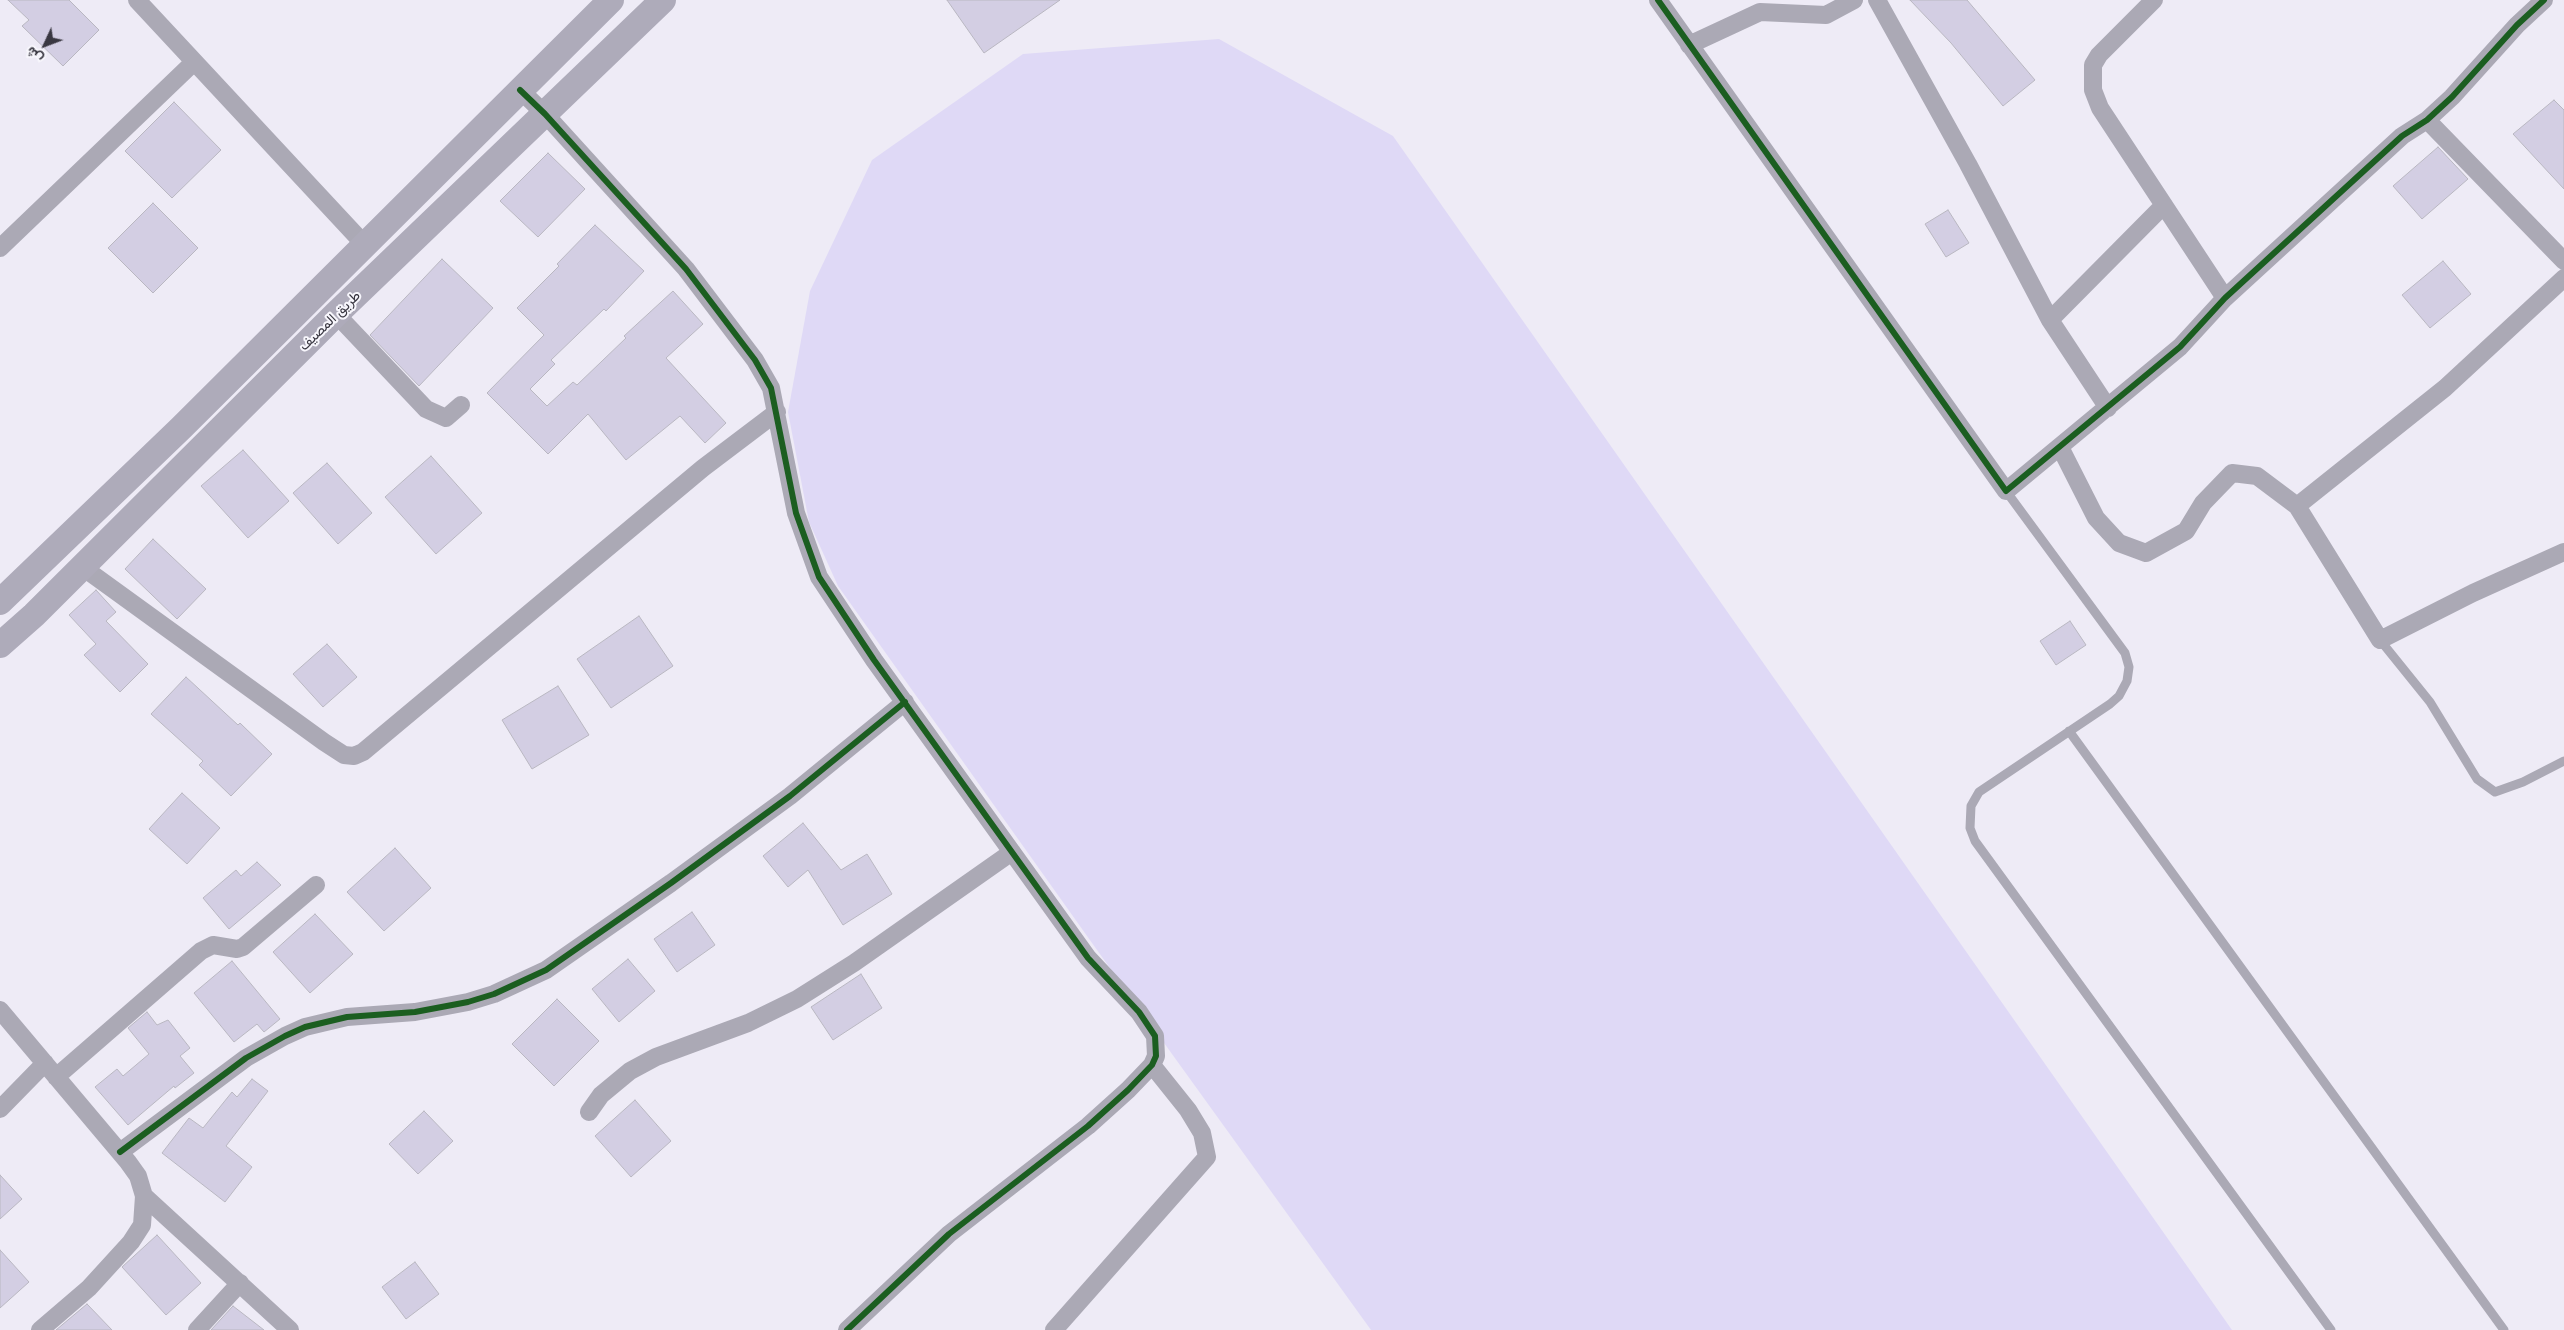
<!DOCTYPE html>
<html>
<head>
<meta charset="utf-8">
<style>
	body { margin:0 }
	#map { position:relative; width:2564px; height:1330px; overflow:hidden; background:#eeebf6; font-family:"PT Sans",Vazirmatn,sans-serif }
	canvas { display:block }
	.north { position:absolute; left:20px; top:20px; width:50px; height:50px; -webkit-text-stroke:4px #f7f6fc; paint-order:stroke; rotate:227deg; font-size:14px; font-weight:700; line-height:20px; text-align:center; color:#393741 }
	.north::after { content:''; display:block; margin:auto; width:18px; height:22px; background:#393741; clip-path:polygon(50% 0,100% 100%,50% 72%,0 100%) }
</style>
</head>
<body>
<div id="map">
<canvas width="2564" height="1330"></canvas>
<div class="north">ش</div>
</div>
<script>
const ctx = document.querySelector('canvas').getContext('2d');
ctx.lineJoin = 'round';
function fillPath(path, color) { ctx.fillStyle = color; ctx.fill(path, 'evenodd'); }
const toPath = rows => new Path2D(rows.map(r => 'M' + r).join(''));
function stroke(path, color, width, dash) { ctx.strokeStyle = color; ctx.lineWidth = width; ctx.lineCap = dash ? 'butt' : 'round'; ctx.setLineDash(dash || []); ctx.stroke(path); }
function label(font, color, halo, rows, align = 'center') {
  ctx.font = font + ' "PT Sans",Vazirmatn,sans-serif'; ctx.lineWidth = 4; ctx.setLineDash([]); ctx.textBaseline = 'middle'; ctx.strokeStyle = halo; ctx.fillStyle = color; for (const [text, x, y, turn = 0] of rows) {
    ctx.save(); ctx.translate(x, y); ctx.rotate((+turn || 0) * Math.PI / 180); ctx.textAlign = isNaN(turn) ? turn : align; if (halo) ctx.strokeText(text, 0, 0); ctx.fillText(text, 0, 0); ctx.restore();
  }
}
const green = toPath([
	[1219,39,1393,136,2232,1330,1371,1330,1097,950,838,586,809,522,788,412,810,291,872,160,1023,54]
]);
const building = toPath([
	[8,0,69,0,99,30,63,66,22,26,29,20,8,0],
	[947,0,1060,0,984,53,947,0],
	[1910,0,1967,0,2035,80,2003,106,1951,43,1910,0],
	[2554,100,2564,110,2564,189,2513,134,2554,100],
	[174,102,221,150,172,198,125,151,174,102],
	[2438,147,2468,179,2422,219,2393,186,2438,147],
	[548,153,585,189,538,237,500,201,548,153],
	[153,203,198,248,153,293,108,248,153,203],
	[1948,210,1969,243,1946,257,1925,224,1948,210],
	[595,225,644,271,606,311,604,309,551,360,555,364,530,389,547,406,573,382,577,385,626,338,624,336,673,291,703,324,666,358,726,423,705,443,680,416,626,460,588,414,548,454,487,393,544,335,517,308,559,266,557,264,595,225],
	[442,259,493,308,419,386,370,335,442,259],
	[2443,261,2471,294,2430,328,2402,295,2443,261],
	[243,450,289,501,248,538,201,486,243,450],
	[431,456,482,513,436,554,385,497,431,456],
	[327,463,372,513,338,544,293,493,327,463],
	[153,539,206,589,177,619,125,569,153,539],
	[96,590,116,612,106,621,148,664,120,692,84,655,96,644,69,615,96,590],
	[639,616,673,666,611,708,577,659,639,616],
	[2070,621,2086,645,2056,665,2040,641,2070,621],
	[327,644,357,677,323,707,293,674,327,644],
	[186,677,238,725,240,723,272,754,231,796,199,765,203,761,151,714,186,677],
	[558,686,589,735,532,769,502,720,558,686],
	[182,793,220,828,187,864,149,829,182,793],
	[803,823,841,870,867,854,892,894,843,925,808,870,788,887,763,856,803,823],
	[395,848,431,888,384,931,347,892,395,848],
	[257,862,281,885,229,929,203,898,236,870,241,876,257,862],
	[692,912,715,945,677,972,654,939,692,912],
	[315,914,353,954,310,993,273,952,315,914],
	[628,959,655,991,619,1022,592,989,628,959],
	[232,961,280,1019,264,1032,257,1024,234,1042,194,993,232,961],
	[861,974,882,1008,833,1040,811,1007,861,974],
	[557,999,599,1041,554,1086,512,1044,557,999],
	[147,1012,157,1025,168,1020,190,1048,180,1056,194,1073,175,1088,174,1086,128,1125,95,1087,117,1069,123,1076,149,1054,128,1028,147,1012],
	[252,1079,268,1091,226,1146,252,1167,225,1202,162,1153,189,1118,203,1128,232,1092,237,1097,252,1079],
	[635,1100,671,1141,631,1177,595,1136,635,1100],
	[424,1111,453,1141,418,1174,389,1144,424,1111],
	[0,1175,22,1199,0,1219,0,1175],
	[157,1235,201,1283,166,1315,122,1267,157,1235],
	[0,1250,29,1282,0,1308,0,1250],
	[415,1262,439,1294,406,1319,382,1287,415,1262],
	[87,1304,112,1330,56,1330,87,1304],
	[233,1306,264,1330,211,1330,233,1306]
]);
const lane = toPath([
	[2006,491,2125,653,2129,667,2127,681,2119,696,2110,704,1979,792,1971,806,1970,828,1975,841,2331,1330],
	[2380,640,2430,702,2477,779,2495,792,2523,782,2564,761],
	[2069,731,2504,1330]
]);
const street = toPath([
	[137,0,364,244],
	[1658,0,2006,491,2180,347,2225,298,2402,136,2427,120,2452,97,2517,25,2544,0],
	[1877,0,1968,164,2050,320,2108,408],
	[2154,0,2099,55,2093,65,2093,90,2100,108,2225,298],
	[1689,45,1760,12,1826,15,1854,0],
	[520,90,545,114,686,269,755,360,771,388,796,513,819,577,874,660,1088,958,1139,1012,1155,1036,1156,1056,1152,1065,1128,1090,1088,1126,949,1234,847,1330],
	[2427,120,2564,261],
	[0,248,194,62],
	[336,314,426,409,446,418,461,405],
	[2050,320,2164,205],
	[2060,447,2096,518,2119,543,2146,553,2186,531,2203,503,2232,473,2257,476,2297,506,2380,640,2473,593,2564,552],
	[2297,506,2445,388,2564,278],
	[81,566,324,742,344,755,354,756,363,752,703,468,777,412],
	[0,1010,128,1162,138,1176,144,1196,142,1225,131,1242,89,1288,40,1330],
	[56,1077,201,951,213,945,237,949,243,947,316,885],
	[0,1109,45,1063],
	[589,1112,601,1095,630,1071,656,1057,748,1023,797,999,854,963,1012,852],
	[120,1152,246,1058,285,1036,305,1027,347,1017,415,1012,468,1002,494,994,546,970,671,883,790,796,905,702],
	[144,1196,290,1330],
	[197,1330,240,1283],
	[1054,1330,1207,1157,1202,1133,1188,1110,1152,1065]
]);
const primary = toPath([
	[0,602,181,428,611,0],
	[0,645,34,615,336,314,663,0]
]);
const cycleway = toPath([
	[1658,0,2006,491,2180,347,2225,298,2402,136,2427,120,2452,97,2517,25,2544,0],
	[520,90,545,114,686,269,755,360,771,388,796,513,819,577,874,660,1088,958,1139,1012,1155,1036,1156,1056,1152,1065,1128,1090,1088,1126,949,1234,847,1330],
	[120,1152,246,1058,285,1036,305,1027,347,1017,415,1012,468,1002,494,994,546,970,671,883,790,796,905,702]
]);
const streetNames = [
	["طريق المصيف",330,321,-44]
];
fillPath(green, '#dfd9f6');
fillPath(building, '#d3cee3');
stroke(building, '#b9b7c1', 1);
stroke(lane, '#aba9b5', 9);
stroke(street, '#aba9b5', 18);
stroke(primary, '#aeabba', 26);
stroke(cycleway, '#1b5e20', 6);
label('14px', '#393741', '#f7f6fc', streetNames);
</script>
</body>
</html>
